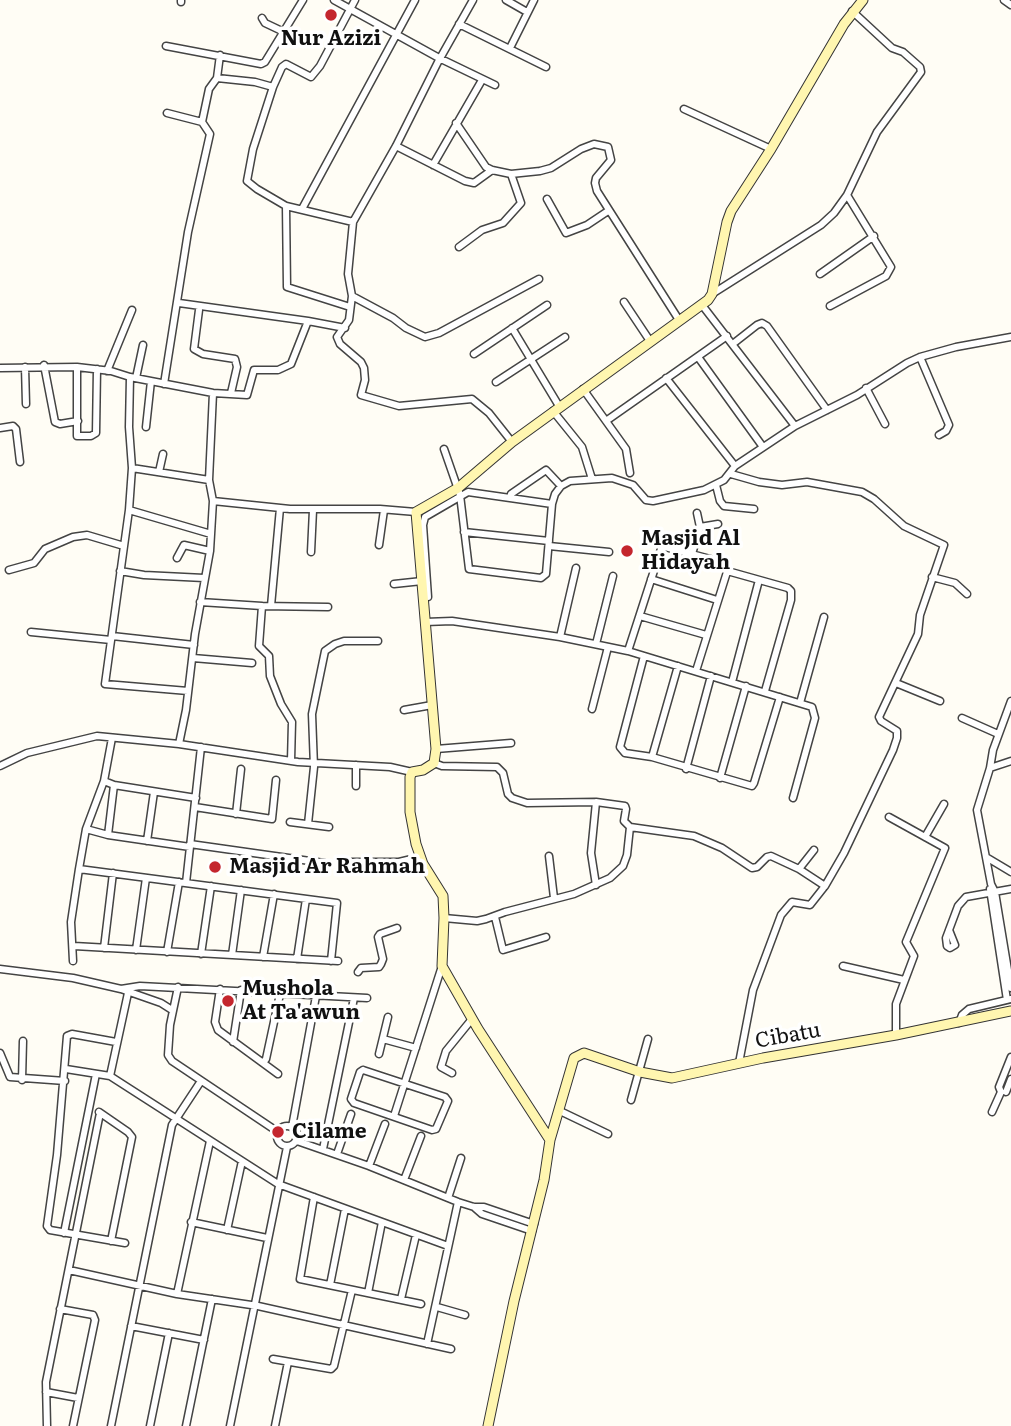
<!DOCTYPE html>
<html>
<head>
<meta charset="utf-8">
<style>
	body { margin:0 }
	canvas { display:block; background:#fffdf5 }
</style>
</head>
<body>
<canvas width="1011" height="1426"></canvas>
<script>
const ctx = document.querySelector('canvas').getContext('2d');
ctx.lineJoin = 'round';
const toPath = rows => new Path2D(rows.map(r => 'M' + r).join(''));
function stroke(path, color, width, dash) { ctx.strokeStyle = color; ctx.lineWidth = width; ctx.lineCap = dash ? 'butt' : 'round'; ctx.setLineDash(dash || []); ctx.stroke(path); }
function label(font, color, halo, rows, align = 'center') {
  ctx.font = font + ' Literata,serif'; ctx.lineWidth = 7; ctx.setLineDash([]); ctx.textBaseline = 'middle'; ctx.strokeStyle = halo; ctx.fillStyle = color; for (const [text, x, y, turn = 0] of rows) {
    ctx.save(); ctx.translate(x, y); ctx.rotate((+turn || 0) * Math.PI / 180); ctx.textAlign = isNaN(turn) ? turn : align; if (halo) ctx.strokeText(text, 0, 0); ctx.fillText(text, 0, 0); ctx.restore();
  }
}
const street = toPath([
	[334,0,439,58,495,85],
	[506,0,527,12],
	[1004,0,1011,5],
	[181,2,181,0],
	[262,18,265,23,284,32],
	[459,24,546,67],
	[166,46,261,64,265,62,303,0],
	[510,48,534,0],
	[217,78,255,82,273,87,282,67,286,64,311,77,320,66,355,0],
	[273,87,253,149,247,181,257,189,286,206,353,222,396,146,438,62,473,0],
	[684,109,771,149],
	[167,113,202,122],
	[456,123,486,167,492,170,511,174,540,171,551,168,581,149,594,144,608,147,611,160,596,178,595,183,597,191,679,320],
	[396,146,465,181,474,183,492,170],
	[433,165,482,80],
	[547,199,566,233,587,225,608,211],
	[286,206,287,287,350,307],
	[302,209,415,0],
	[353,222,348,274,352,296,349,320,337,337,340,344,361,362,364,368,365,380,361,395,399,406,472,399,489,413,512,442],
	[459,247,482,230,503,223,521,203,511,174],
	[820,274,874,236],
	[712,294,821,225,834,213,847,195,877,132,921,72,920,67,903,52,892,48,852,11],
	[352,296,393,318,406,328,425,337,439,333,539,279],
	[624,302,650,341],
	[179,303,308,321,345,328],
	[702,305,795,426],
	[830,306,886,276,891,267,847,195],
	[199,310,194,349,203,354,235,359,237,367,231,393],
	[512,328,559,406],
	[734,343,757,325,762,323,767,326,827,410],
	[474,354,547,305],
	[698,357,763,447],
	[920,357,949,425,946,431,939,435],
	[44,365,55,422,60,424,78,421],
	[25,367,26,404],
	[77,367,77,436,91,436,96,433,97,369],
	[0,368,77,367,111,371,130,377,213,393,247,395,254,370,278,370,291,364,308,321],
	[107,371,132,310],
	[130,377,129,427,132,468,129,510,105,684,188,691],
	[136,378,143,345],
	[666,378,735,466],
	[496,382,565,337],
	[164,384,188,232,210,134,202,122,209,89,217,78,220,55],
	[866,388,885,424],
	[583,389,626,449,630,473],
	[553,411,582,447,592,479],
	[606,421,727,336],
	[146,427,151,381],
	[0,428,13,426,16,429,20,462],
	[444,449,460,495,469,569,541,578,546,574,552,504,555,494,561,486,570,481,612,478,633,485,646,500,653,501,704,490,724,480,735,466,795,426,857,395,907,363,920,357,956,347,1011,337],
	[132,468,209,480],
	[159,472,163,454],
	[731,474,759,482,782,485,807,482,862,492,874,499,904,526,944,545,920,615,918,634,879,717,881,721,897,731,897,738,893,750,844,853,825,886,810,905,792,902,781,915,753,990,739,1063],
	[716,485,720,501,724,506,754,509],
	[510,498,511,494,546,470,561,486],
	[213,501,290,509,380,509,416,512],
	[129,510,211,534],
	[700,527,718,524],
	[464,532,549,541],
	[379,545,384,510],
	[549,546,609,552],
	[311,552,313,510],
	[692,554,700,527,697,513],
	[177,558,184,545,210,551],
	[9,570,34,563,45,549,73,537,87,535,124,546],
	[120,571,144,575,204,578],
	[932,577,955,583,967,594],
	[651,579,717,600],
	[394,584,422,581],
	[428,597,423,525,425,517,468,492,552,504],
	[200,602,262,606,328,607],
	[262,606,259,646,269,656,270,676,281,704,292,722,291,761],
	[271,606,280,508],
	[640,616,706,635],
	[425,622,452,621,560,637,628,651,812,707,815,718,793,798],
	[31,632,111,640],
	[112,636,194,645],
	[560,637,576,568],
	[596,644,613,576],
	[628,651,661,549,665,547,714,560,715,564,725,567,729,571],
	[644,656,620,747,625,753,652,757,752,786,754,783,780,697],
	[193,658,252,663],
	[696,671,727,572,731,572,788,588,791,591,791,600,765,691],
	[732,682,759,580],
	[896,683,940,701],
	[800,703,824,617],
	[592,709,608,647],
	[404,710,432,705],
	[962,718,998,734],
	[179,744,186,710,195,634,210,551,213,501,209,480,213,393],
	[436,749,511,743],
	[652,757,678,666],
	[1011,761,990,768,977,810,991,884,995,892,1011,988],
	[434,763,442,766,497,767,503,773,508,794,512,798,527,803,596,802,625,806,626,809,624,821,630,827,627,855,623,866,610,878,574,894,505,912,486,919,477,921,444,918],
	[0,766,27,753,97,736,179,744,298,762,390,767,412,772],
	[990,768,993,750,1011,701],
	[686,769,711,676],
	[720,778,746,686],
	[104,781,114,785,196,798],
	[356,786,356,765],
	[596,802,591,853,596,885],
	[195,807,272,819,276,780],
	[236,814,241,769],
	[889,817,945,848,906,942,914,956,896,1004,896,1035],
	[290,822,329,827],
	[308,824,314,767,312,714,325,651,335,644,344,641,378,641],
	[630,827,694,836,722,848,752,868,757,867,767,857,771,856,799,869,825,886],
	[86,829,108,835,190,847],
	[108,835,114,785],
	[925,837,944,804],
	[147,841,154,792],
	[190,844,324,863],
	[549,856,554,898],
	[986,857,1011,872],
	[344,862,399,862,420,857],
	[79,869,337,903,331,961],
	[799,869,814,850],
	[186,883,201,747],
	[990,889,1007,1000],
	[495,917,503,950,546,937],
	[949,930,955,945,950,948,947,946,946,938,958,906,966,897,1011,889],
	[74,946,338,961],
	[104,948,113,873],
	[136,950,146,878],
	[167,952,179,882],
	[201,954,211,886],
	[232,955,241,890],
	[263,957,274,894],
	[297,959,306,899],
	[73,961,71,922,79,869,86,829,104,781,112,738],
	[843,966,904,980],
	[0,969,73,978,121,989,161,1003,172,1010],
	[358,972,361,968,379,967,381,964,383,959,378,937,380,934,397,928],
	[178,987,170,1025,168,1055,172,1061,278,1132],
	[121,989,140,986,367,998],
	[220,989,215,1022,218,1030,278,1074],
	[959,1023,962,1015,969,1009,1011,999],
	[383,1039,416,1048],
	[116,1042,72,1034,67,1036,57,1155,47,1226,50,1230,125,1243],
	[233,1042,241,990],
	[0,1053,10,1077,65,1081],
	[379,1054,388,1017],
	[263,1063,266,1059,280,994],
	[66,1069,110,1076,278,1184,448,1246],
	[363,1070,445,1097,448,1101,436,1129,432,1130,354,1103,351,1099,360,1072,363,1070],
	[452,1073,441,1067,446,1051,472,1019],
	[110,1076,128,993],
	[22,1080,23,1041],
	[1006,1092,1011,1079],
	[631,1100,648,1039],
	[560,1111,608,1134],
	[99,1112,128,1132,132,1137,111,1241],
	[992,1112,1001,1092,999,1087,1011,1057],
	[394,1116,442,966],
	'277 1136a10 10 0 1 1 20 0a10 10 0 1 1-20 0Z',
	[292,1127,316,996],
	[297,1141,369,1166,458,1202,474,1207,484,1207,534,1224],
	[323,1149,354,998],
	[337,1154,351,1114],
	[369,1166,385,1124],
	[404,1180,421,1136],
	[314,1197,300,1279,421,1304],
	[448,1198,461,1158],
	[474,1207,482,1214,532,1231],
	[191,1222,267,1238],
	[227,1230,242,1161],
	[64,1233,96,1074],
	[69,1270,177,1294,258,1306,451,1349],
	[330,1285,345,1209],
	[368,1293,382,1222],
	[177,1294,210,1141],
	[401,1299,416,1235],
	[437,1307,465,1315],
	[60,1309,93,1315,95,1320,73,1426],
	[131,1326,204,1340],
	[427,1344,458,1202],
	[273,1359,331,1369,334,1366,352,1290],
	[46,1392,78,1398],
	[47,1426,46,1382,100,1113],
	[111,1426,172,1125,201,1081],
	[150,1426,169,1333],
	[186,1426,212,1299],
	[230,1426,287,1147],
	[275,1426,288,1362]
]);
const secondary = toPath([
	[550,1140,478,1029,442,966,444,918,443,896,423,864,416,844,410,812,410,777,412,772,423,770,434,763,436,749,416,512,458,488,512,442,708,300,712,294,727,222,731,211,771,149,844,24,863,0],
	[488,1426,514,1301,544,1180,550,1140,574,1058,584,1053,640,1072,672,1078,763,1058,896,1035,1011,1011]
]);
const markers = [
	[331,15,7,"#c4262e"],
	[627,551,7,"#c4262e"],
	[215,867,7,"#c4262e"],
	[228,1001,7,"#c4262e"],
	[278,1132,7,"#c4262e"]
];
const poiNames = [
	["Nur Azizi",331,39,"center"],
	["Masjid Al",641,539],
	["Hidayah",641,563],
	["Masjid Ar Rahmah",229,867],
	["Mushola",242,989],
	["At Ta'awun",242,1013],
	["Cilame",292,1132]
];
const streetNames = [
	["Cibatu",788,1036,-10]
];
stroke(street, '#444', 9);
stroke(secondary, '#333', 11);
stroke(street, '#fff', 6);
stroke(secondary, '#fff6b0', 9);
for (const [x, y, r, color] of markers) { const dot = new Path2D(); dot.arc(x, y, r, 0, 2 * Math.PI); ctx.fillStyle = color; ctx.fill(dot); stroke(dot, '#fff', 2.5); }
label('bold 21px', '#111', '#fff', poiNames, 'left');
label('21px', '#111', '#fff', streetNames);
</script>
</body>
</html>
